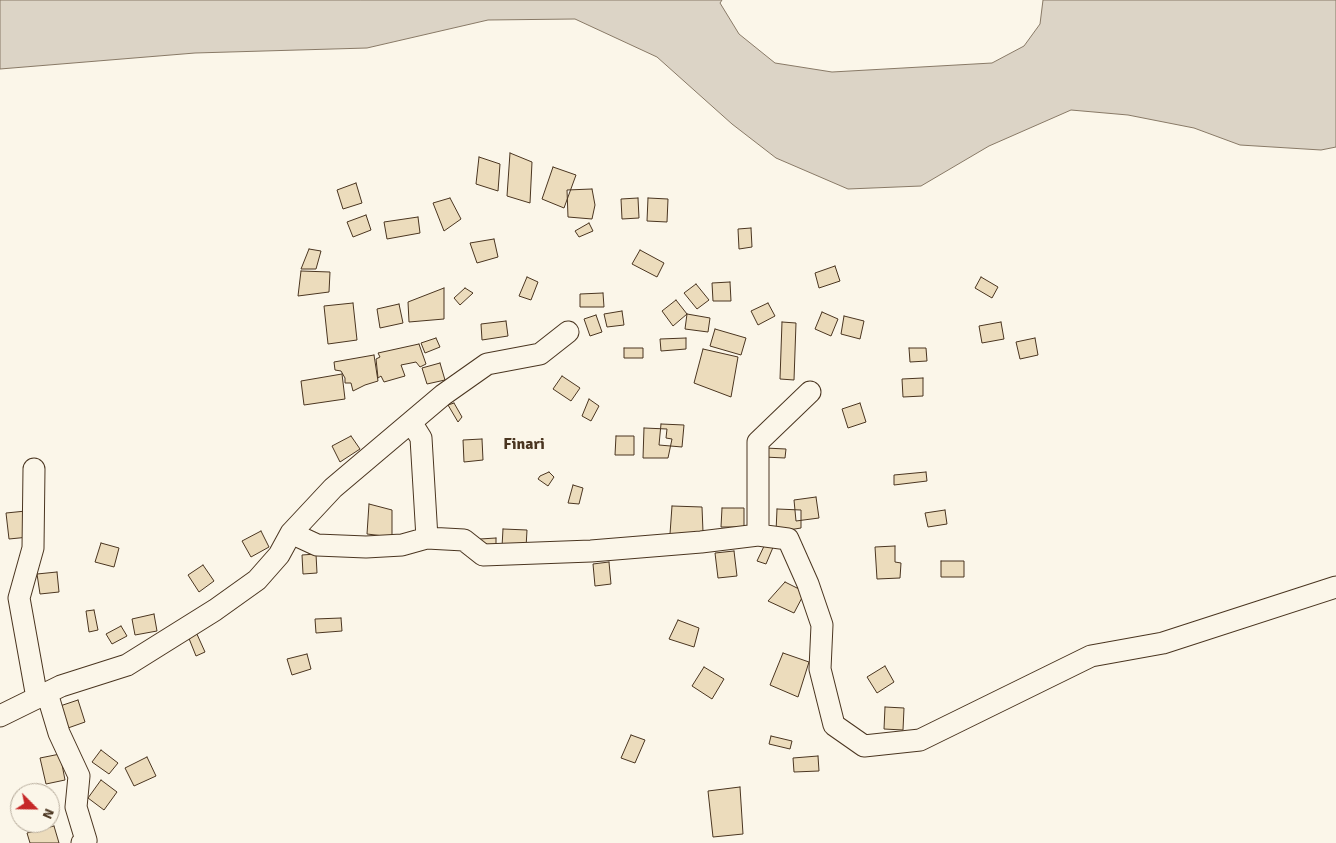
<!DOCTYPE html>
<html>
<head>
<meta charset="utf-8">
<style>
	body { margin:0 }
	#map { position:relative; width:1336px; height:843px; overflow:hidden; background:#fbf6e9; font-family:Signika,sans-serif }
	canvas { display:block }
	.north { position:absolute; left:10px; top:783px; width:50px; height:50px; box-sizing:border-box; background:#fbf6e9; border:1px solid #b4a999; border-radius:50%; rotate:113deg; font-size:14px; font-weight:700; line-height:20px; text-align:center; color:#4a3520 }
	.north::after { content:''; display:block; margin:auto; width:18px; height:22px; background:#c62828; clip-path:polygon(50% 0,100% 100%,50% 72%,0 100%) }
</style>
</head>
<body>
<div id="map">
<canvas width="1336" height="843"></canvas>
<div class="north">N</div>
</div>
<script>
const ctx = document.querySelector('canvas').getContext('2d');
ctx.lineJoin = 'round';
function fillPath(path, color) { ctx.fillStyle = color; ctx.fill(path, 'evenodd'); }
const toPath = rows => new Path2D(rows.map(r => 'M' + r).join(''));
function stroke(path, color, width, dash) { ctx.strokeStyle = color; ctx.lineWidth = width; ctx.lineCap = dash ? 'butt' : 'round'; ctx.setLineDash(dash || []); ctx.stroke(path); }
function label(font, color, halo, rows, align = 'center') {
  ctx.font = font + ' Signika,sans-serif'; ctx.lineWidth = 4; ctx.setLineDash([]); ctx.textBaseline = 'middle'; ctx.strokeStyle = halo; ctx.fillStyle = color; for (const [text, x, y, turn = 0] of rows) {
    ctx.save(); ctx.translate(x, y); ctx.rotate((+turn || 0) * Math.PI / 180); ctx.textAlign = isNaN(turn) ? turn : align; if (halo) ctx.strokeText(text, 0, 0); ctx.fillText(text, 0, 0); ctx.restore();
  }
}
const water = toPath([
	[0,0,722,0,720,3,739,34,775,63,832,72,992,63,1024,46,1040,24,1043,0,1336,0,1336,147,1321,150,1240,145,1194,128,1128,115,1071,110,989,146,921,186,848,189,776,158,732,124,657,57,575,19,488,20,367,48,195,53,0,69,0,0]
]);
const building = toPath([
	[510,153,532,162,530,203,507,196,510,153],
	[479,157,500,164,498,191,476,184,479,157],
	[553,167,576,175,564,208,542,199,553,167],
	[356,183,362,203,343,209,337,190,356,183],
	[592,189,595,205,592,219,568,217,567,190,592,189],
	[450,198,461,219,444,231,433,203,450,198],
	[638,198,639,218,622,219,621,199,638,198],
	[648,198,668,199,667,222,647,221,648,198],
	[366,215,371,230,353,237,347,222,366,215],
	[418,217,420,233,387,239,384,222,418,217],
	[589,223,593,231,579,237,575,231,589,223],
	[751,228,752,247,739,249,738,229,751,228],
	[494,239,498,257,477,263,470,243,494,239],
	[309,249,321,251,316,269,301,269,309,249],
	[640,250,664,263,657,277,632,264,640,250],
	[835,266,840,281,819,288,815,273,835,266],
	[301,271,330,272,329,292,298,296,301,271],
	[527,277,538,282,531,300,519,296,527,277],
	[981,277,998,287,992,298,975,288,981,277],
	[730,282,731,301,713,301,712,283,730,282],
	[696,284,709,300,697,309,684,293,696,284],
	[444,288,444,319,409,322,408,302,444,288],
	[465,288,473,293,460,305,454,298,465,288],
	[603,293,604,307,580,307,580,294,603,293],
	[676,300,687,314,673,326,662,311,676,300],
	[353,303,357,340,328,344,324,306,353,303],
	[768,303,775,316,758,325,751,311,768,303],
	[399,304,403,323,380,328,377,309,399,304],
	[622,311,624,325,607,327,604,314,622,311],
	[822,312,838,319,831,336,815,329,822,312],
	[687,314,710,318,708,332,685,329,687,314],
	[596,315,602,332,590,336,584,319,596,315],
	[844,316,864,321,860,339,841,334,844,316],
	[506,321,508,336,482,340,481,324,506,321],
	[782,322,796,323,794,380,780,379,782,322],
	[1001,322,1004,339,982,343,979,326,1001,322],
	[715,329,746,338,741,355,710,346,715,329],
	[436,338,440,347,425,353,421,343,436,338],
	[686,338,686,349,661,351,660,339,686,338],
	[1035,338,1038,355,1020,359,1016,342,1035,338],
	[419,344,426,364,420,367,416,362,401,365,405,376,384,382,381,376,378,378,376,359,380,357,378,353,419,344],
	[624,348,643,348,643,358,624,358,624,348],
	[909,348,926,348,927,361,910,362,909,348],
	[703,349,738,357,731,397,694,383,703,349],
	[374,355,378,381,365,385,353,391,351,383,345,383,345,378,341,371,335,370,334,362,374,355],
	[440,363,445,380,427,384,422,368,440,363],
	[342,374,345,399,304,405,301,381,342,374],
	[562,376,580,388,571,401,553,389,562,376],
	[923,378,923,396,903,397,902,379,923,378],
	[589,399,599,406,591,421,582,416,589,399],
	[454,403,462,417,458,422,448,405,454,403],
	[860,403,866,422,848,428,842,409,860,403],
	[661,424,684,425,682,447,659,445,661,424],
	[644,428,667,429,666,438,672,439,668,458,643,458,644,428],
	[351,436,360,449,340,462,332,446,351,436],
	[616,436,634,436,634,455,615,455,616,436],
	[482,439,483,460,464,462,463,440,482,439],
	[765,448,786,449,785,458,764,457,765,448],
	[549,472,554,477,548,486,538,479,540,476,549,472],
	[926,472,927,481,894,485,894,475,926,472],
	[573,485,583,488,579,504,568,503,573,485],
	[816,497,819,518,796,521,794,500,816,497],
	[369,504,392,510,392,537,367,534,369,504],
	[672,506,702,507,703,532,670,534,672,506],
	[722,508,744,508,744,527,721,527,722,508],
	[777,509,801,510,801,528,776,532,777,509],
	[945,510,947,524,928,527,925,513,945,510],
	[26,511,29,537,9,539,6,513,26,511],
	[503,529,527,530,526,548,502,547,503,529],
	[261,531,269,547,251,557,242,541,261,531],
	[496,538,496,545,480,546,480,539,496,538],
	[766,542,774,545,766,564,757,561,766,542],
	[101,543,119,548,114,567,95,562,101,543],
	[895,546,895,562,901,563,900,578,877,579,875,547,895,546],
	[734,551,737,576,718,578,715,553,734,551],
	[316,554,317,573,303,574,302,555,316,554],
	[941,561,964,561,964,577,941,577,941,561],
	[609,562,611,584,595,586,593,564,609,562],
	[203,565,214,581,199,592,188,575,203,565],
	[57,572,59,592,40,594,37,574,57,572],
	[785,582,805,592,794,613,768,601,785,582],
	[94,610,98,630,89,632,86,611,94,610],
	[154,614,157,631,135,635,132,619,154,614],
	[341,618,342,631,316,633,315,619,341,618],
	[678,620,699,628,694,647,669,639,678,620],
	[121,626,127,636,112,644,106,634,121,626],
	[196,632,205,652,196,656,188,636,196,632],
	[783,653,809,662,798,697,770,685,783,653],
	[307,654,311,669,292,675,287,659,307,654],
	[885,666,894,682,877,693,867,677,885,666],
	[704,667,724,679,712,699,692,686,704,667],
	[78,700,85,722,68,728,60,706,78,700],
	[885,707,904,708,903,730,884,729,885,707],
	[631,735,645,740,635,763,621,758,631,735],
	[771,736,792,741,790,749,769,744,771,736],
	[101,750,118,763,109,774,92,762,101,750],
	[60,754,65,780,46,784,40,758,60,754],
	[818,756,819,771,794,772,793,758,818,756],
	[147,757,156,776,134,786,125,768,147,757],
	[101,780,117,792,104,810,88,798,101,780],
	[740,787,743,834,713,837,708,791,740,787],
	[54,826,59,843,30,843,27,833,54,826]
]);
const street = toPath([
	[34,469,33,548,19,598,37,698],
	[291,533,317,545,366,547,402,545,427,538,421,438,411,422],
	[758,535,788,539,808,584,822,625,820,669,834,725,864,746,920,740,1091,656,1163,643,1336,587],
	[427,538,464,540,483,555,591,551,701,542,758,535,758,442,810,392],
	[47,693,59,733,79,776,76,807,86,840,82,843],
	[0,716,61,686,127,665,215,610,257,580,279,555,291,533,333,488,443,395,487,364,540,354,568,332]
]);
const quarterNames = [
	["Finari",524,445]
];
fillPath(water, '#dcd4c6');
stroke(water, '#887966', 1);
fillPath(building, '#ecdcbc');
stroke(building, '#4a3520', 1);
stroke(street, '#4a3520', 23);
stroke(street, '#fbf6e9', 21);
label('bold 16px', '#4a3520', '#fbf6e9', quarterNames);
</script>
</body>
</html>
